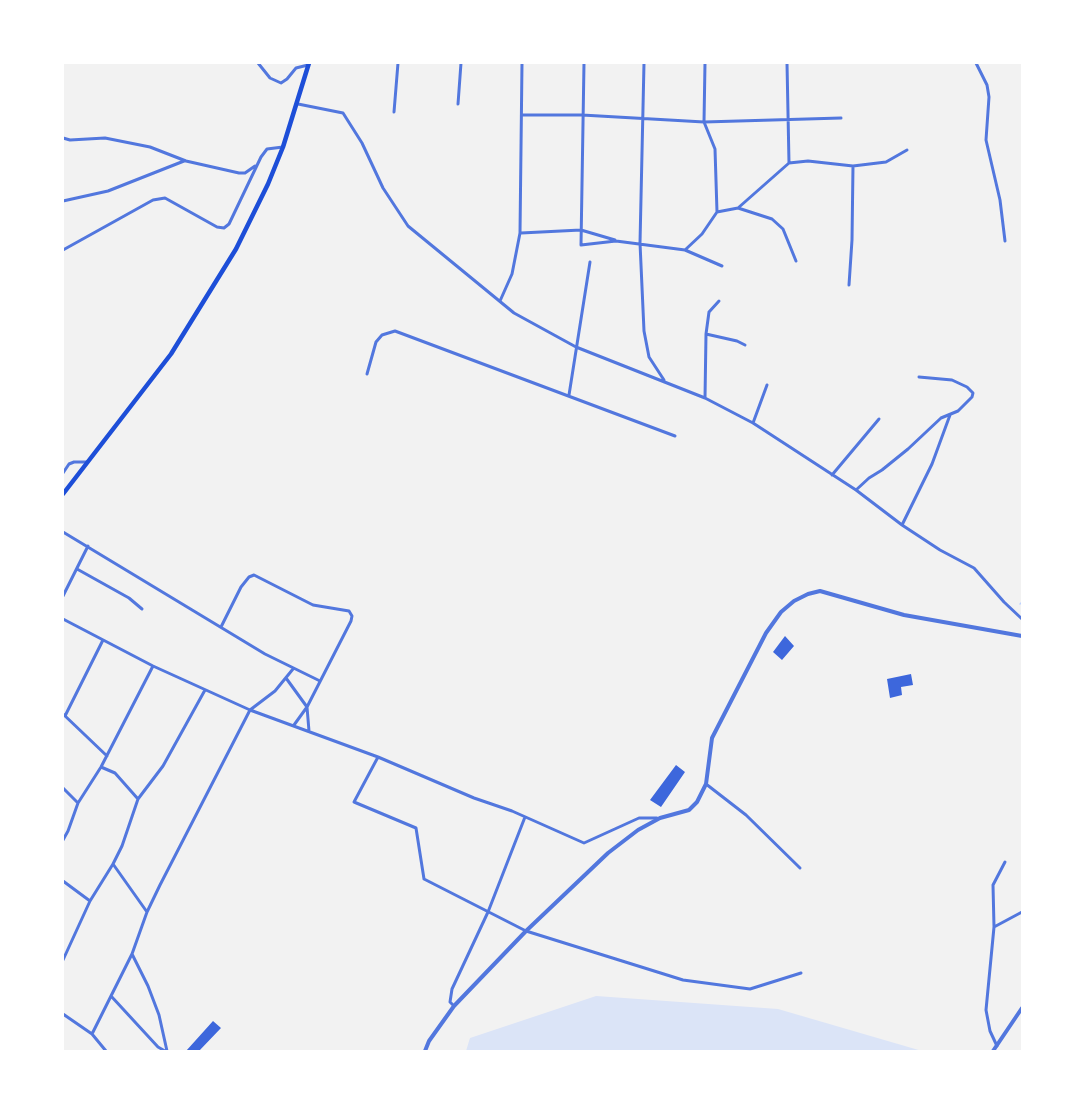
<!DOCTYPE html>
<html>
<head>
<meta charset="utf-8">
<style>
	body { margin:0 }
	#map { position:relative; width:1085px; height:1114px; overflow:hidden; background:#f2f2f2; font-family:Poppins,sans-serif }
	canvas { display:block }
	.frame { position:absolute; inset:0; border:64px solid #fff; pointer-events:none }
</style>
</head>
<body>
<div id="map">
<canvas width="1085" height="1114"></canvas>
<div class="frame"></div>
</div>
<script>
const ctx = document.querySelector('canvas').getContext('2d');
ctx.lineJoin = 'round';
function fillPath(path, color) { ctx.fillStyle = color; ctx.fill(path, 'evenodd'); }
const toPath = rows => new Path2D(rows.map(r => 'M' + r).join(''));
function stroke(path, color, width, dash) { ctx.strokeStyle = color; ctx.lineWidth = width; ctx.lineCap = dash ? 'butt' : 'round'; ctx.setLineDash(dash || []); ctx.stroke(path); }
const green = toPath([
	[596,996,778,1009,922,1051,466,1051,470,1038]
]);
const stream = toPath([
	[1020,604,1022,602]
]);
const building = toPath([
	[785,636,794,646,782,660,773,652],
	[911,674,913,685,901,687,902,695,890,698,887,679],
	[676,765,685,772,661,807,650,800],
	[213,1021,221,1028,199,1051,186,1051]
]);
const minor = toPath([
	[258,63,270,78,281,83,287,79,296,68,308,65],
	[584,63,581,245,616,241,685,250,702,234,717,212,738,208,789,163,787,63],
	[644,63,640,243,644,331,649,357,664,380],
	[705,63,704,122,715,149,717,212],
	[976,63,987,85,989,97,986,140,1000,200,1005,241],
	[298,104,343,113,362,143,383,188,408,226,514,313,576,347,705,398,753,423,856,490,902,525,940,550,974,568,1004,602,1022,619],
	[458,104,461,63],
	[394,112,398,63],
	[522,115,582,115,704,122,841,118],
	[63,138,70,140,105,138,150,147,186,161,239,173,245,173,255,166],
	[789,163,808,161,853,166,886,162,907,150],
	[63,201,108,191,184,161],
	[738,208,772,219,783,229,796,261],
	[521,233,581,230,615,240],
	[63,250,153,200,165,198,217,227,224,228,229,224,261,157,267,149,283,147],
	[685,250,722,266],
	[849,285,852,240,853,166],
	[500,301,512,274,520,233,522,63],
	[706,334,737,341,745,345],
	[367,374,376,342,382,335,395,331,675,436],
	[569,395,590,262],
	[705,398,706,334,709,312,719,301],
	[753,423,767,385],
	[63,473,69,464,74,462,87,462],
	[832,475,879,419],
	[856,490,869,478,882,470,908,449,941,418,958,411,972,397,973,393,967,387,952,380,919,377],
	[902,525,932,464,950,415],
	[63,532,265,654,320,681],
	[77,569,129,598,142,609],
	[63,596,88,546],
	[63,619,153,666,250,710,378,757,474,798,512,811,584,843,639,818,657,818],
	[221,627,241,587,249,577,254,575,313,605,349,611,352,616,351,621,307,707,309,731],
	[286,678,307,707,294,725],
	[63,714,107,756],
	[65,716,103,640],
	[378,757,354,802,416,828,424,879,526,931,683,980,750,989,801,973],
	[101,767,115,773,138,799],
	[706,784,746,815,800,868],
	[63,788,78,803],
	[63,840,68,831,78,803,101,767,153,666],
	[113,864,122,846,138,799,163,766,205,690],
	[63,881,90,901],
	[994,927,1022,912],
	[63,960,90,901,113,864,147,912],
	[111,996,158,1047,165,1051],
	[454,1006,450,1002,452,989,488,912,525,817],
	[63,1014,92,1034,106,1051],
	[92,1034,132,954],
	[997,1046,990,1031,986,1010,994,927,993,885,1005,862],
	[167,1051,159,1015,148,986,132,954,147,912,160,885,250,710,275,691,293,669]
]);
const tertiary = toPath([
	[425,1051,429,1041,454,1006,526,931,608,853,638,830,660,818,689,810,697,802,706,784,712,738,766,633,781,612,794,601,808,594,820,591,904,615,1022,636],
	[993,1051,1022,1008]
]);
const trunk = toPath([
	[63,494,171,354,236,249,268,184,283,147,309,63]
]);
fillPath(green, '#dbe4f7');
stroke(stream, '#bfd3fe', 1.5);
fillPath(building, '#3d67dc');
stroke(minor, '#5277de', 3);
stroke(tertiary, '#5277de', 4);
stroke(trunk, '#1d4ed8', 4.5);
</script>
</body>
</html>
